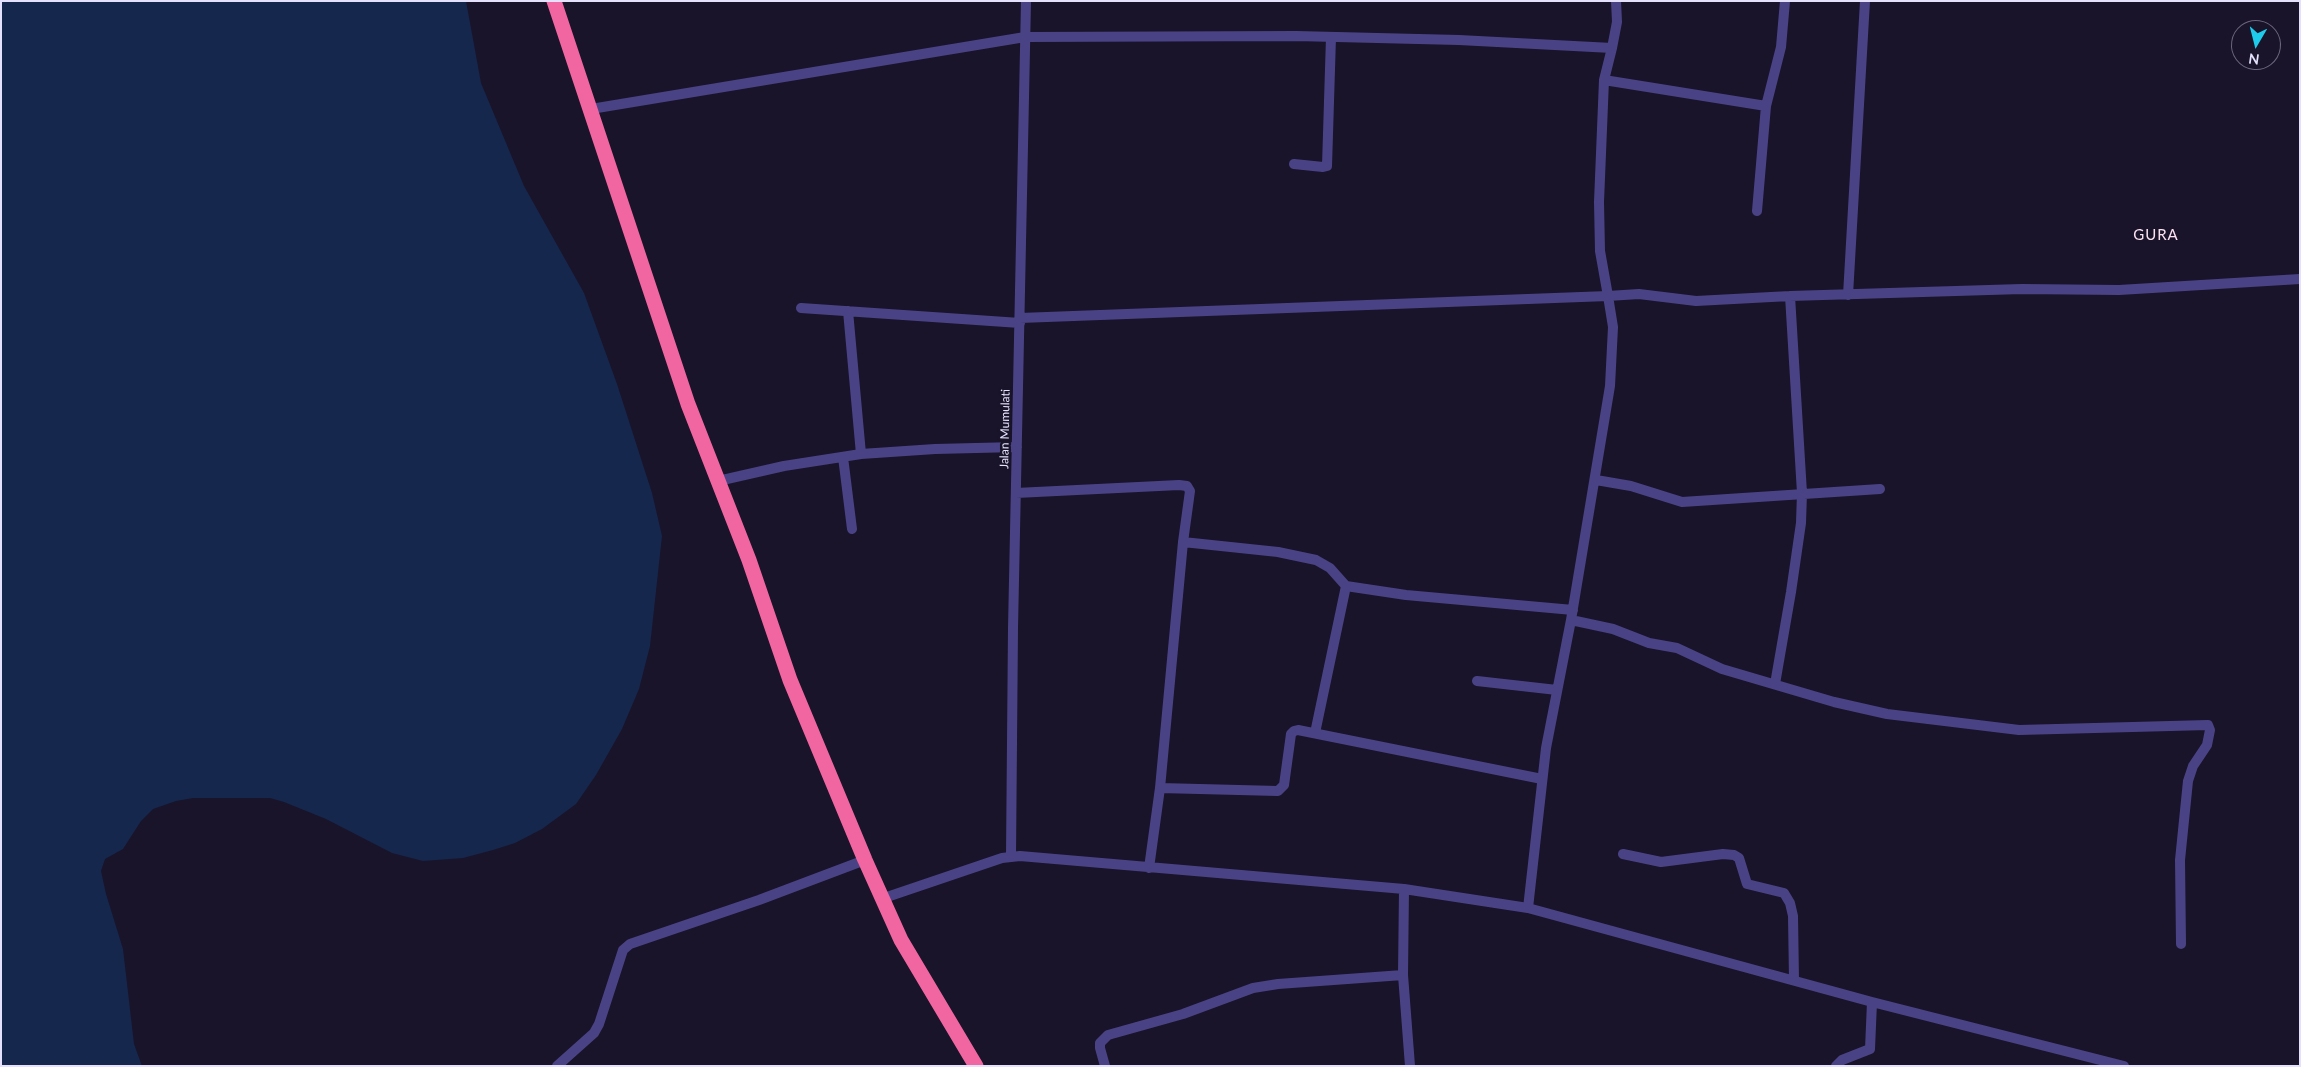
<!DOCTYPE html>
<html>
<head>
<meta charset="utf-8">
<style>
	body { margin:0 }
	#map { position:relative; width:2301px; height:1067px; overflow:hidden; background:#19142a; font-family:Lato,sans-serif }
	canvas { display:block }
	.frame { position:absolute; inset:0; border:2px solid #e5e0fc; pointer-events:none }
	.north { position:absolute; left:2231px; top:20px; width:50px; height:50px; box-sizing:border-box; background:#19142a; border:1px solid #6b667e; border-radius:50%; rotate:188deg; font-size:14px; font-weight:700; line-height:20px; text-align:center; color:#e5e0fc }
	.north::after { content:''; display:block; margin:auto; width:18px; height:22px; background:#1ecbea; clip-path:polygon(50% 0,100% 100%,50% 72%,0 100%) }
</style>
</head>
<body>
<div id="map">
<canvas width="2301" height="1067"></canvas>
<div class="frame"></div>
<div class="north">N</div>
</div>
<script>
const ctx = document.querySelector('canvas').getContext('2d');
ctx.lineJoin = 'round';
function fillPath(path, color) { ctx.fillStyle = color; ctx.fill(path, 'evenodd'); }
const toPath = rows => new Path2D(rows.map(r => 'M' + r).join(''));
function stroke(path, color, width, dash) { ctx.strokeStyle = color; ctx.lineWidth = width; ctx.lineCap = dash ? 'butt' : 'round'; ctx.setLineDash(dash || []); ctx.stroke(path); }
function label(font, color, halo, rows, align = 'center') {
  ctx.font = font + ' Lato,sans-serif'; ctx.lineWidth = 5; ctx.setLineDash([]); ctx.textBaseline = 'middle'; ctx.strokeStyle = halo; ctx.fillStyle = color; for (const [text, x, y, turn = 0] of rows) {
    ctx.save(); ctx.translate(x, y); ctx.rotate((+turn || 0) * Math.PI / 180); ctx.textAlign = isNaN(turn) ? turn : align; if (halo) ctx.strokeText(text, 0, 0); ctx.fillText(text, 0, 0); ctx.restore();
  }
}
const water = toPath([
	[1,1,466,1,481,83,524,186,584,293,617,384,652,493,662,536,650,646,639,689,622,729,596,775,576,804,542,829,515,843,493,850,463,858,423,861,392,853,326,819,284,802,270,798,193,798,176,801,153,809,141,821,123,849,105,859,101,871,106,894,123,949,134,1044,142,1066,1,1066]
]);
const minor = toPath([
	[1612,48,1604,80,1599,202,1600,251,1608,296,1639,294,1696,301,1790,296,2022,289,2119,290,2300,279],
	[1604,80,1766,106],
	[591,109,1025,37,1296,36,1459,40,1612,48,1617,22,1616,1],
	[1294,164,1323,167,1327,166,1331,37],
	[1757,211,1766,106,1781,47,1785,1],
	[1848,295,1865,1],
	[801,308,1020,323],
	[848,311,861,454],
	[1020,318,1608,296,1613,327,1610,386,1571,620,1546,748,1528,908],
	[843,457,852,529],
	[1596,480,1631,486,1682,502,1880,489],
	[718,481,784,466,861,454,935,449,1017,447],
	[1016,493,1179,485,1187,486,1190,491,1183,542,1160,788,1149,868],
	[1183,542,1278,552,1316,560,1330,568,1346,586],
	[1571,620,1613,629,1649,643,1677,648,1722,669,1834,702,1887,714,2019,730,2208,725,2210,730,2207,745,2193,766,2188,781,2180,860,2181,944],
	[1477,681,1557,690],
	[1775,684,1791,592,1801,523,1802,493,1790,296],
	[1315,733,1346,586,1406,595,1573,610],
	[1160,788,1278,791,1284,785,1291,734,1294,731,1298,730,1542,779],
	[1623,854,1661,862,1723,854,1734,855,1739,858,1747,884,1784,893,1790,903,1793,916,1794,980],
	[1011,856,1013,628,1026,1],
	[1404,889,1403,975,1410,1066],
	[884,898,1002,858,1020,856,1404,889,1528,908,1872,1002,2124,1066],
	[557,1066,594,1033,599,1024,623,950,630,944,759,900,865,860],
	[1105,1066,1100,1048,1100,1043,1108,1035,1183,1014,1253,988,1278,984,1403,975],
	[1836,1066,1842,1060,1870,1049,1872,1002]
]);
const highway = toPath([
	[554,1,688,404,749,560,790,680,865,860,901,940,976,1066]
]);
const streetNames = [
	["Jalan Mumulati",1005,429,-89]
];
const quarterNames = [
	["GURA",2156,235]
];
fillPath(water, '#15274d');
stroke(minor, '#494385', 10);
stroke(highway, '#f166a1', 15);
label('12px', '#e5e0fc', '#19142a', streetNames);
ctx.letterSpacing = '1px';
label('15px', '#fce2f1', '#19142a', quarterNames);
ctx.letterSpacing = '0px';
</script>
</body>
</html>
